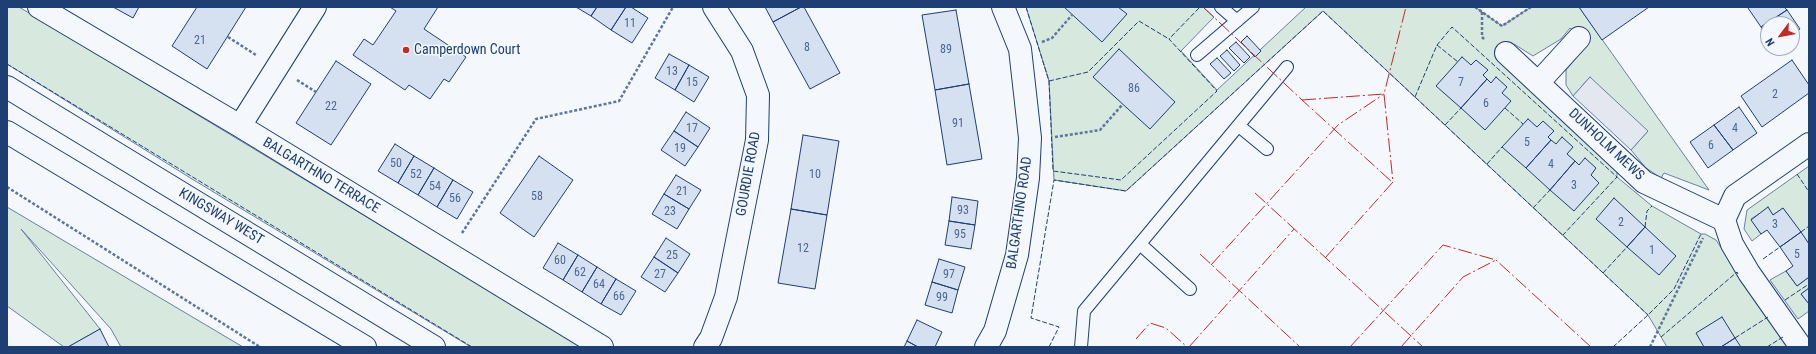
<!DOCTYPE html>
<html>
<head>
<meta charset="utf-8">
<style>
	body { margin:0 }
	#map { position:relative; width:1816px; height:354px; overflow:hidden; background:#f4f7fb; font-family:"Roboto Condensed",sans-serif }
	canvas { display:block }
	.frame { position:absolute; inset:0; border:8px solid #1d3f73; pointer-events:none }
	.north { position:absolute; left:1760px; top:16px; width:40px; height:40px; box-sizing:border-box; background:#f4f7fb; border:1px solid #9eadc5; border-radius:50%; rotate:238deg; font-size:11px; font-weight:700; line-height:16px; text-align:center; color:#1d3f73 }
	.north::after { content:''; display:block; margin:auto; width:14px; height:18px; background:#c62828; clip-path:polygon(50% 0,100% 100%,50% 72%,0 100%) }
</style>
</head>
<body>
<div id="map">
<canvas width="1816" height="354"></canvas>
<div class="frame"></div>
<div class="north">N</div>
</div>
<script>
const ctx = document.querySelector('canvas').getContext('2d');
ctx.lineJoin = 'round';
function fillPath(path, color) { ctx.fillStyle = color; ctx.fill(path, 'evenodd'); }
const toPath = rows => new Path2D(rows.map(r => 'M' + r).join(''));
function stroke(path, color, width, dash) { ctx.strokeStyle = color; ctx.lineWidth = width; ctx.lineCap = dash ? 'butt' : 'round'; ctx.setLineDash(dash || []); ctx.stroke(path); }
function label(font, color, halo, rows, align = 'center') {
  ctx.font = font + ' "Roboto Condensed",sans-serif'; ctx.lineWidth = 3; ctx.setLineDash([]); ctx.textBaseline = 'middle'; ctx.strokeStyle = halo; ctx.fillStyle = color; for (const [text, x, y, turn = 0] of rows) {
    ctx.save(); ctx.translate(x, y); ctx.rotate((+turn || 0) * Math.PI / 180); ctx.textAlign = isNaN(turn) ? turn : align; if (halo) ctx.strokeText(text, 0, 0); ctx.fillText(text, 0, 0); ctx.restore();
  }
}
const green = toPath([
	[7,7,19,7,582,347,471,347,192,179,7,64,7,7],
	[1026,7,1203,7,1214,17,1181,51,1217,90,1306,7,1475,7,1502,26,1531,7,1579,7,1709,190,1664,173,1661,178,1646,168,1631,150,1647,132,1589,78,1573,96,1566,85,1566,70,1588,44,1570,28,1561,39,1533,56,1514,44,1497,59,1617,169,1617,177,1652,206,1701,234,1705,234,1716,240,1737,272,1789,347,1667,347,1648,315,1323,11,1126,191,1054,180,1049,81,1026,7],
	[1809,166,1809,244,1783,208,1773,215,1768,208,1751,219,1761,234,1752,241,1744,229,1747,210,1809,166],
	[7,207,243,347,121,347,111,329,21,229,100,329,68,347,64,347,7,306,7,207],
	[1786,271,1797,286,1809,277,1809,288,1801,294,1809,304,1809,311,1798,319,1770,280,1786,271]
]);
const parking = toPath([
	[1590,77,1648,131,1631,150,1573,96,1590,77]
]);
const building = toPath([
	[113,7,139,7,133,18,113,7],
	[197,7,246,7,207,69,172,46,197,7],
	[390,7,438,7,424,29,466,57,449,82,444,79,430,99,409,85,405,90,353,55,364,39,373,45,396,11,390,7],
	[576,7,597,7,591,16,576,7],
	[597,7,626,7,611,30,591,16,597,7],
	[626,7,631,7,648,18,632,43,611,30,626,7],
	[765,7,801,7,773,22,765,7],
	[801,7,804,7,840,73,810,89,773,22,801,7],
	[1064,7,1118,7,1127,14,1102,42,1064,7],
	[1579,7,1649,7,1602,40,1579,7],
	[1750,7,1784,7,1787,10,1761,27,1748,8,1750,7],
	[956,10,969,84,935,90,922,15,956,10],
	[1787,10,1800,29,1792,35,1792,24,1768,24,1768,37,1761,27,1787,10],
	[1247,36,1261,51,1255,57,1241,42,1247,36],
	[1236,42,1250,57,1244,63,1229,48,1236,42],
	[1119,49,1175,102,1150,129,1093,77,1119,49],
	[1227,50,1240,65,1234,71,1220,56,1227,50],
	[669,54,689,65,675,90,655,78,669,54],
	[1462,57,1471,65,1476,60,1488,70,1483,75,1487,79,1461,108,1436,86,1462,57],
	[1217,58,1231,73,1224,79,1210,64,1217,58],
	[1792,60,1809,85,1809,93,1762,127,1741,96,1792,60],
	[336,61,371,84,331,145,296,123,336,61],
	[689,65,709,77,694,102,675,90,689,65],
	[1496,77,1507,87,1502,93,1511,101,1485,130,1461,108,1487,79,1491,83,1496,77],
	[969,84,982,159,947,165,935,90,969,84],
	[1739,107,1757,133,1733,150,1714,125,1739,107],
	[686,112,710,128,698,147,674,131,686,112],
	[1528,119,1537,127,1543,121,1554,131,1548,137,1551,140,1526,168,1502,147,1528,119],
	[1714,125,1733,150,1708,168,1690,142,1714,125],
	[674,131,698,147,685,166,661,150,674,131],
	[803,135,839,141,827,215,791,209,803,135],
	[1562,137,1573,147,1567,154,1575,161,1550,190,1526,168,1551,140,1556,144,1562,137],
	[395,144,414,156,398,183,378,171,395,144],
	[414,156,434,168,418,195,398,183,414,156],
	[539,156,573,180,534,237,500,213,539,156],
	[1585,158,1596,168,1591,175,1599,183,1574,211,1550,190,1575,161,1579,165,1585,158],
	[434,168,453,180,437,207,418,195,434,168],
	[676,175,701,190,689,209,664,194,676,175],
	[453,180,473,192,457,219,437,207,453,180],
	[664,194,689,209,677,229,652,214,664,194],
	[952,197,978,201,975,225,949,221,952,197],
	[1614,198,1645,227,1627,247,1596,219,1614,198],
	[1768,207,1773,215,1783,208,1801,232,1780,247,1767,230,1761,234,1751,220,1768,207],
	[791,209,827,215,815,289,778,283,791,209],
	[949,221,975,225,971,249,945,245,949,221],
	[1645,227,1676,256,1659,275,1627,247,1645,227],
	[1801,232,1809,244,1809,277,1797,286,1786,271,1793,266,1780,247,1801,232],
	[666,238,690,254,678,273,654,257,666,238],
	[558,243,578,255,563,280,543,268,558,243],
	[578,255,597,267,582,292,563,280,578,255],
	[654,257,678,273,665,292,641,277,654,257],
	[939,259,965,267,958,290,932,282,939,259],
	[597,267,616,279,601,304,582,292,597,267],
	[616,279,636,291,621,315,601,304,616,279],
	[932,282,958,290,952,313,925,305,932,282],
	[1809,288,1809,304,1801,294,1809,288],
	[1722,317,1735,338,1721,347,1704,347,1696,333,1722,317],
	[917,320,942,332,935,347,918,347,907,341,917,320],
	[100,329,109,347,68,347,100,329],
	[1735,338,1741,347,1721,347,1735,338],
	[907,341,918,347,904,347,907,341]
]);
const path = toPath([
	[1475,7,1502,26,1531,7],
	[1482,12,1482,37,1485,40],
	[228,37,256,55],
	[1042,42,1052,38,1072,15],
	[297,80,316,92],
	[1055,137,1100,130,1123,104],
	[7,187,260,347],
	[462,233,536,119,619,101,673,7],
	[1650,347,1703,238]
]);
const lane = toPath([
	[1221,7,1237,21],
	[1197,55,1253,7],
	[1239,126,1267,149],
	[1140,244,1190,289],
	[1081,347,1084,311,1287,67]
]);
const street = toPath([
	[39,7,240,126,602,347],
	[1506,53,1644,182,1724,220],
	[1538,83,1579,38],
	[240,126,315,7],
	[705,347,711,338,726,297,757,140,758,95,742,51,714,7],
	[986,347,995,331,1017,255,1028,178,1030,138,1020,49,1003,7],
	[1801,347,1749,273,1732,244,1724,220,1735,196,1809,144]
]);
const highway = toPath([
	[7,87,434,347],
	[7,132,365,347]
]);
const fence = toPath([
	[1026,7,1049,81,1053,171,1121,180,1217,91,1169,39,1200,7],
	[1437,45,1458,62],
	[7,64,472,347],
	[1049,81,1088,72,1139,21,1169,39],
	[1415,97,1437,45,1452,27,1617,177,1563,235],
	[1505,108,1523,124],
	[1445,125,1461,108],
	[1487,164,1502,147],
	[1797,174,1809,192],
	[1533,208,1550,190],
	[1645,227,1647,211,1652,206],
	[1801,232,1809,226],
	[1763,259,1780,247],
	[1603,273,1627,247],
	[1785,300,1809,284],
	[1661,337,1737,272,1738,274],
	[1735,338,1768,317],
	[1049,347,1059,327,1031,318,1054,180,1126,191,1323,11,1648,315],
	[1613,347,1648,315,1674,289,1701,234],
	[1767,347,1783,337]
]);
const power = toPath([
	[1203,7,1302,100,1392,182],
	[1302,100,1384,94],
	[1255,193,1423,347],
	[1200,254,1300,347],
	[1325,258,1393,182,1384,94,1406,7],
	[1211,265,1338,125,1384,94],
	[1136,339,1150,323,1166,328,1187,347],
	[1189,347,1294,229],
	[1350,347,1443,245,1496,260,1591,347],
	[1401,347,1463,277,1496,260]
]);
const markers = [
	[406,50,4,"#c62828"]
];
const numberNames = [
	["11",630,24],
	["21",200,41],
	["8",807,48],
	["89",946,50],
	["13",672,72],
	["15",692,83],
	["7",1461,83],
	["86",1134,89],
	["2",1775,95],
	["6",1486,104],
	["22",331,107],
	["91",958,124],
	["17",692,129],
	["4",1735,129],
	["5",1527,143],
	["6",1711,146],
	["19",680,149],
	["50",396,164],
	["4",1551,165],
	["52",416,175],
	["10",815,175],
	["3",1574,186],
	["54",435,187],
	["21",682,192],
	["58",537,197],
	["56",455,199],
	["93",963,211],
	["23",670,212],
	["2",1621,223],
	["3",1775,225],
	["95",960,235],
	["12",803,249],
	["1",1652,251],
	["5",1797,255],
	["25",672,256],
	["60",560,261],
	["62",580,273],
	["27",660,275],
	["97",949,275],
	["64",599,285],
	["66",619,297],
	["99",942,298]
];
const poiNames = [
	["Camperdown Court",414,50]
];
const streetNames = [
	["DUNHOLM MEWS",1606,145,43],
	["GOURDIE ROAD",749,174,-80],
	["BALGARTHNO TERRACE",321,176,31],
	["BALGARTHNO ROAD",1020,213,-82],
	["KINGSWAY WEST",221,217,31]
];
fillPath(green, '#d7e8df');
stroke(green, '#687fa3', 1);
fillPath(parking, '#e3e8f0');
stroke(parking, '#687fa3', 1);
fillPath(building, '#d5e0f0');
stroke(building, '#1d3f73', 1);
stroke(lane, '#1d3f73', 14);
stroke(street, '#1d3f73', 24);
stroke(highway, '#1d3f73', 24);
stroke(path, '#5e769c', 2.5, [3, 2]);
stroke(lane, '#f4f7fb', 12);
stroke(street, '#f4f7fb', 22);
stroke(highway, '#f4f7fb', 22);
stroke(fence, '#1d3f73', 1, [5, 2]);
stroke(power, '#c62828', 1, [14, 3, 2, 3]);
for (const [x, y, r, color] of markers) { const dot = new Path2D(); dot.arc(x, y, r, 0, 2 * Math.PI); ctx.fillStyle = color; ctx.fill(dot); stroke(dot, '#f4f7fb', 1.5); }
label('12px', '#4b6792', null, numberNames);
label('14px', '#1d3f73', '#f4f7fb', poiNames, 'left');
label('14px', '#1d3f73', '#f4f7fb', streetNames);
</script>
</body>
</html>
